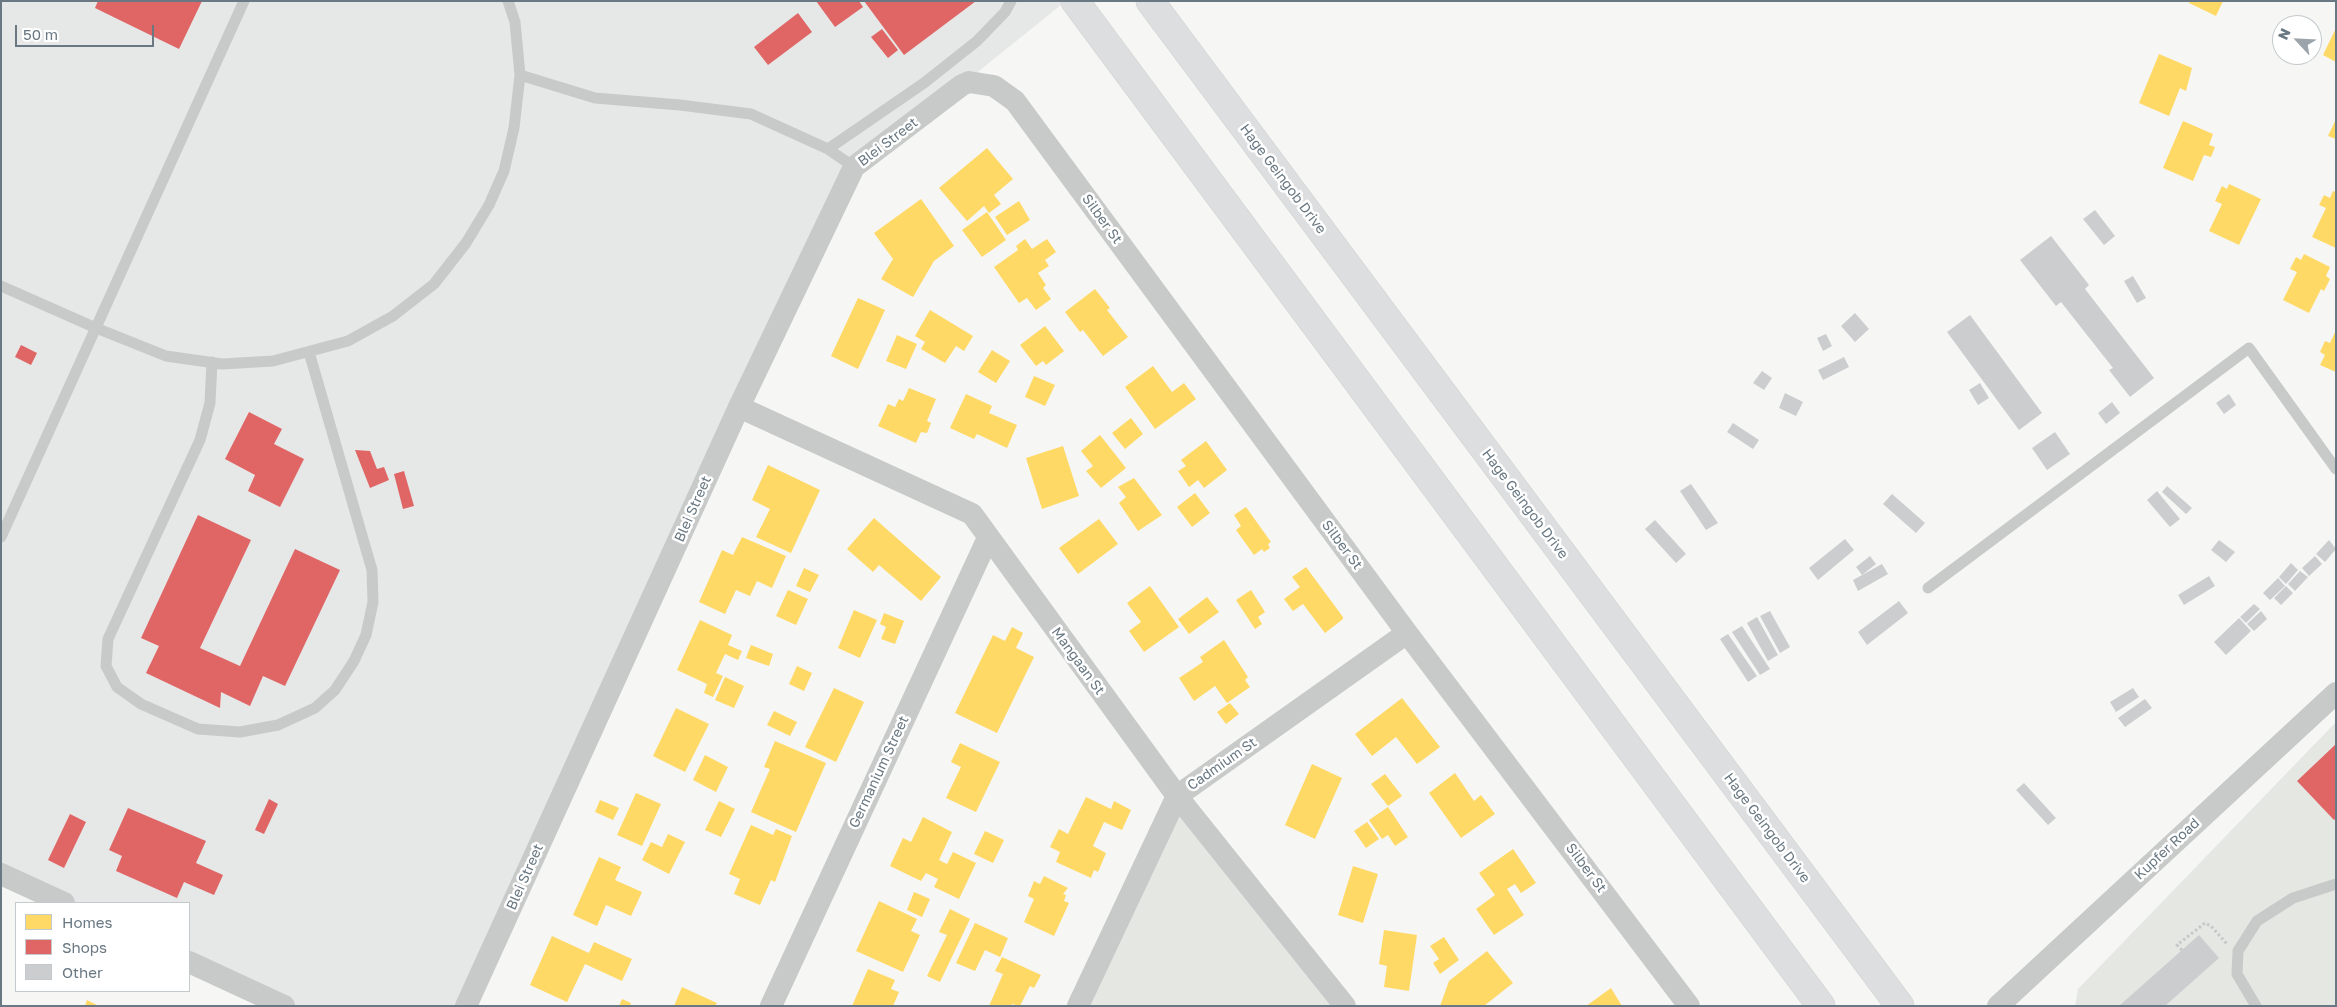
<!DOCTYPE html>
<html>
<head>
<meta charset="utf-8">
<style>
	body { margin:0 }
	#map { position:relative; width:2337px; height:1007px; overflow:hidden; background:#f6f6f5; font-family:"Golos Text",sans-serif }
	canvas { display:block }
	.frame { position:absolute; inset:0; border:2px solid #697882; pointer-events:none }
	.legend { position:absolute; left:15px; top:902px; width:175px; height:90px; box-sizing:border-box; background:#fff; border:1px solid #c3c9cd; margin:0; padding:6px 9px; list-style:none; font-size:15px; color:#697882 }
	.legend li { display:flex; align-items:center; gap:10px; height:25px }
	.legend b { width:25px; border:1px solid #c3c9cd }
	.north { position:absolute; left:2272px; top:15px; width:50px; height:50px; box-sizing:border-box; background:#fff; border:1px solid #c3c9cd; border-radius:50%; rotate:295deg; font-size:14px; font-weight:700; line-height:20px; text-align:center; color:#697882 }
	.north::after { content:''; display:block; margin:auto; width:18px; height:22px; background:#9aa4aa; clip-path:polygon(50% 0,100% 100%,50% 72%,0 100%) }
	.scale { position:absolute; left:15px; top:25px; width:139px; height:22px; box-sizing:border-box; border:2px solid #697882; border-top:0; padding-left:6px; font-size:15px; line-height:18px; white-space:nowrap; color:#697882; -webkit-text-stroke:4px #fff; paint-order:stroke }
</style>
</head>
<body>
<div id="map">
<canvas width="2337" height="1007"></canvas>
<div class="frame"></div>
<ul class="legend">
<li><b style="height:14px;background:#ffd966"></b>Homes</li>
<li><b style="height:14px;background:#e06666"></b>Shops</li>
<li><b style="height:14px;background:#cccdce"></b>Other</li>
</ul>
<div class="north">N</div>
<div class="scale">50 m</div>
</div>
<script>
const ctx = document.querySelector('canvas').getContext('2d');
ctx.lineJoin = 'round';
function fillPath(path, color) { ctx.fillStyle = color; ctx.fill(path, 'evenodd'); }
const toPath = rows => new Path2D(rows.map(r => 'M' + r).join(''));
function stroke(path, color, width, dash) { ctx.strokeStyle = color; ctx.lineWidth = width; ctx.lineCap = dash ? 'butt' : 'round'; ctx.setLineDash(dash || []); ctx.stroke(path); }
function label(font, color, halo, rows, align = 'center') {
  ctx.font = font + ' "Golos Text",sans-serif'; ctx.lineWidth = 5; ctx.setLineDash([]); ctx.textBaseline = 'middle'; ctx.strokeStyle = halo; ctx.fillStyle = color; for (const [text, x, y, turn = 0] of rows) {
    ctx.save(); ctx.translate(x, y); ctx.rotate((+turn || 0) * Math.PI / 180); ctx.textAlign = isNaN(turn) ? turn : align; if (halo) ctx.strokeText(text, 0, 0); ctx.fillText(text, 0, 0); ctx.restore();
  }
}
const built = toPath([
	[1,1,1066,1,847,177,466,1006,284,1006,189,962,189,903,64,903,1,874]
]);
const green = toPath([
	[2336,722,2336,1006,2075,1006,2078,989],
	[1177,796,1345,1006,1078,1006]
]);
const homes = toPath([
	[2190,1,2223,1,2216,16,2189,3],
	[2336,28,2336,62,2323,55],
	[2159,54,2192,68,2186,91,2180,88,2169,116,2139,103],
	[2336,119,2336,139,2328,136],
	[2183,121,2213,134,2209,145,2215,147,2211,157,2204,155,2193,181,2163,168],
	[987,148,1013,179,994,195,1001,204,989,213,984,206,967,221,939,188],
	[2229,184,2261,199,2239,245,2209,231,2222,204,2215,201,2222,186,2227,189],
	[2333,191,2336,192,2336,248,2312,237,2326,208,2319,205,2324,195,2330,198],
	[921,199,954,246,934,261,913,297,881,279,893,259,874,233],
	[1019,201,1030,220,1007,235,995,217],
	[987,212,1006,240,982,257,962,230],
	[1025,239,1032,249,1047,239,1056,252,1045,260,1049,266,1038,273,1046,285,1043,288,1051,299,1036,310,1027,298,1019,303,994,267,1018,250,1016,246],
	[2304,254,2330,267,2326,276,2330,279,2324,291,2321,289,2309,313,2283,300,2297,272,2290,269,2296,257,2301,260],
	[1095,289,1110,308,1107,310,1128,337,1103,356,1083,330,1080,332,1065,312],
	[858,298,885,310,858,369,831,356],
	[930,310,973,336,964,351,956,346,945,363,921,349,925,342,915,336],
	[1045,326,1064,351,1046,365,1043,361,1036,366,1020,345],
	[2336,330,2336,372,2320,365,2325,355,2320,352,2325,341,2330,343],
	[897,335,917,344,906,369,886,361],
	[992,350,1010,361,996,383,978,372],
	[1153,366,1172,392,1184,383,1196,399,1155,429,1125,387],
	[1034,376,1055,385,1045,406,1025,397],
	[909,388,936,399,927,421,931,423,927,433,921,432,916,443,878,426,888,404,895,407,899,399,903,401],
	[966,394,992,406,989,413,1017,425,1007,448,977,434,974,439,950,428],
	[1131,418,1143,434,1125,449,1112,433],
	[1100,435,1126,468,1101,488,1086,471,1093,466,1081,451],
	[1206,441,1227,470,1204,488,1198,480,1189,487,1178,471,1186,466,1181,460],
	[1063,446,1079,496,1042,509,1026,458],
	[768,465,820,490,791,553,756,537,770,509,752,500],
	[1134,478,1162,515,1138,531,1119,503,1126,497,1118,487],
	[1195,493,1210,513,1192,527,1177,507],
	[1246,507,1271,542,1268,544,1270,548,1264,552,1262,549,1254,555,1236,530,1241,526,1234,515],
	[874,518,941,577,921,601,879,565,873,572,847,549],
	[1099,519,1118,544,1078,574,1059,548],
	[742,537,786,556,772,588,757,581,750,596,736,590,725,614,699,602,722,550,733,555],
	[1306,567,1343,617,1343,619,1325,633,1303,604,1293,611,1284,599,1300,587,1292,577],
	[804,568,819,575,810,592,796,586],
	[1150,586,1179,627,1144,652,1129,631,1141,622,1127,603],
	[788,590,808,599,796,625,776,616],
	[1251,590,1265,612,1258,617,1262,624,1255,629,1236,600],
	[1207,597,1219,612,1189,634,1178,619],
	[854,610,877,620,860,658,838,648],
	[884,613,904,621,895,644,881,639,886,627,880,624],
	[700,620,732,635,728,645,742,651,738,660,725,654,716,673,723,676,713,697,704,693,707,684,677,670],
	[1012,627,1023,633,1016,648,1034,657,997,733,955,713,993,635,1005,641],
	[1224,640,1248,677,1245,680,1250,687,1227,703,1215,686,1194,701,1179,678,1203,662,1200,657],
	[751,645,773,654,769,666,746,658],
	[797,666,812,673,804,691,789,684],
	[725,677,744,686,734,708,715,700],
	[834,688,864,702,836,762,805,747],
	[1402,698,1440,747,1417,764,1396,737,1372,756,1355,734],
	[1230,703,1239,714,1226,724,1217,712],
	[676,708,709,724,685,772,653,756],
	[774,711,797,722,790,736,767,725],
	[775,741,826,763,796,832,751,812,770,769,764,767],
	[960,743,1000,762,976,812,946,798,961,767,951,762],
	[705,755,728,767,716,792,693,780],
	[1312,764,1342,778,1315,839,1285,825],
	[1455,773,1474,801,1481,795,1495,814,1461,838,1429,793],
	[1385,774,1402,796,1388,806,1371,784],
	[636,793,661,804,642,846,617,835],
	[1086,797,1111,809,1114,801,1131,810,1122,830,1104,822,1093,846,1106,853,1098,872,1094,870,1091,878,1056,862,1060,852,1050,847,1059,829,1068,834],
	[600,800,619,808,613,820,595,812],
	[719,801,735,809,721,837,705,830],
	[1388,807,1408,837,1395,846,1388,835,1382,839,1369,820],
	[923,817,952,832,939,860,947,864,953,852,976,863,959,899,934,887,938,879,926,873,921,881,890,866,903,838,911,842],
	[1367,822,1379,839,1366,848,1354,831],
	[751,825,773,835,776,829,792,836,775,882,771,880,760,905,734,894,740,879,729,874],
	[985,831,1004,840,993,863,974,854],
	[668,834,685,842,669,874,642,860,651,842,662,847],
	[1513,849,1536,883,1521,893,1515,884,1507,889,1524,915,1494,935,1476,909,1495,895,1479,873],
	[599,857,621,867,615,880,642,892,631,916,606,905,597,926,573,915],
	[1353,866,1378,874,1363,923,1338,915],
	[1044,876,1068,888,1063,894,1066,895,1064,901,1069,903,1054,936,1024,922,1034,899,1028,896,1034,881,1040,884],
	[914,892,930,899,922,917,907,910],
	[879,901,917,919,911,931,920,935,903,972,856,951],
	[950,909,970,919,940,982,927,976,947,935,939,932],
	[975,923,1008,938,1000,957,985,950,975,971,956,963],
	[1384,930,1417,935,1409,991,1384,987,1387,966,1379,964],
	[552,936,589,953,594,942,632,959,622,981,585,964,567,1002,530,985],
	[1444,937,1459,960,1440,974,1433,963,1439,959,1430,946],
	[1487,951,1513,983,1484,1006,1440,1006,1449,981],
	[1002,957,1041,975,1034,988,1030,986,1020,1006,1012,1004,1011,1006,989,1006,1003,974,995,971],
	[868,969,895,980,891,989,899,992,893,1006,852,1006],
	[682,987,717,1003,715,1006,674,1006],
	[1611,988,1622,1006,1586,1006],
	[622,999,631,1003,630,1006,619,1006],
	[87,1000,99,1006,85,1006]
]);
const shops = toPath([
	[98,1,202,1,179,49,95,8],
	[816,1,859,1,863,7,835,27],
	[864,1,976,1,904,55],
	[798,13,812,32,768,65,754,47],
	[882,29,898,50,888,58,871,37],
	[21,345,37,353,31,365,15,357],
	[249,412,282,429,274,444,304,459,280,507,248,491,255,475,225,459],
	[355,450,370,451,377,469,384,467,389,480,370,488],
	[404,471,414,506,403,509,394,474],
	[198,515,251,540,200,648,240,666,295,549,340,570,285,686,263,676,250,706,221,692,220,708,146,673,159,646,141,638],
	[2336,744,2336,818,2334,820,2297,781],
	[269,799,278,804,264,834,255,830],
	[128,808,206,841,196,863,223,875,214,895,184,882,177,898,116,871,122,856,109,850],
	[70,814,86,822,64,868,48,860]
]);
const building = toPath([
	[2095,210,2115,236,2104,245,2083,219],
	[2051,236,2089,285,2085,289,2154,378,2130,397,2109,370,2113,368,2061,302,2056,306,2020,260],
	[2133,276,2146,298,2137,303,2124,281],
	[1855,313,1869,329,1855,342,1841,326],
	[1970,315,2042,413,2019,430,1947,332],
	[1826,334,1832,346,1823,351,1817,338],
	[1844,357,1849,367,1823,380,1818,370],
	[1762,371,1772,378,1764,390,1753,383],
	[1980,383,1989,398,1978,405,1969,390],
	[1785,393,1803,402,1796,416,1779,408],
	[2229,394,2236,405,2224,414,2216,403],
	[2112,402,2120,413,2106,424,2098,413],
	[1733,423,1759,440,1753,449,1727,432],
	[2055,432,2070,454,2047,470,2032,448],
	[1691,484,1718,523,1706,530,1680,491],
	[2167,486,2192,508,2186,514,2162,492],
	[2157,491,2180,519,2170,527,2147,500],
	[1892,494,1925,523,1916,533,1883,504],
	[1655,520,1686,554,1676,563,1645,529],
	[1845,539,1854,550,1818,580,1809,568],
	[2219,540,2235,552,2226,562,2211,550],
	[2329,540,2336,549,2325,562,2316,554],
	[1870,556,1876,564,1862,575,1856,567],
	[2315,556,2322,564,2309,576,2302,568],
	[2291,563,2298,570,2286,584,2279,577],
	[1882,564,1888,574,1858,591,1853,580],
	[2300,571,2308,577,2295,591,2288,584],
	[2209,576,2215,586,2184,605,2178,595],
	[2278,578,2285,586,2270,600,2263,593],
	[2286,586,2293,593,2281,605,2274,598],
	[1899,601,1908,613,1867,645,1858,632],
	[2254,604,2260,609,2246,623,2240,617],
	[1770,611,1790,647,1780,653,1760,616],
	[2261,611,2267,619,2254,631,2247,624],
	[1757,617,1778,655,1768,661,1747,623],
	[2239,618,2251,631,2226,655,2214,642],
	[1742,626,1770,669,1760,675,1732,632],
	[1728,634,1757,676,1748,682,1720,639],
	[2133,688,2139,697,2116,712,2110,702],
	[2145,699,2152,708,2125,727,2118,718],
	[2024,783,2056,818,2048,825,2016,790],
	[2199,935,2219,958,2165,1006,2119,1006]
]);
const path = toPath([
	[2182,950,2177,945,2205,923,2211,926,2227,944]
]);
const lane = toPath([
	[520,75,595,98,680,105,751,114,828,149,854,167],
	[828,149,924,83,977,41,1005,12,1011,1],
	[1,286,96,328,166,356,222,364,273,361,348,341,393,316,434,284,466,243,489,205,504,171,514,128,520,75,515,22,508,1],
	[212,362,210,403,200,440,108,639,106,666,117,687,141,704,198,729,240,732,278,725,315,708,335,690,354,661,366,635,373,602,372,570,309,352],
	[1,537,244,1],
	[1928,588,2249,348,2336,469],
	[2256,1006,2237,974,2238,951,2257,921,2293,898,2336,884]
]);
const street = toPath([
	[739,407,972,514,1177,796,1345,1006],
	[1,874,64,903],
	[189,962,284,1006],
	[466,1006,739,407,854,167,962,85,969,82,994,86,1015,101,1407,633,1689,1006],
	[771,1006,988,538],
	[1078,1006,1177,796,1407,633],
	[1998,1006,2336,693]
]);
const highway = toPath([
	[1075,1,1821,1006],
	[1150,1,1900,1006]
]);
const streetNames = [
	["Blei Street",888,142,-37],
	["Hage Geingob Drive",1283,179,53],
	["Silber St",1102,219,54],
	["Hage Geingob Drive",1525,504,53],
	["Blei Street",693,509,-66],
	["Silber St",1342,545,53],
	["Mangaan St",1078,661,54],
	["Cadmium St",1222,764,-35],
	["Germanium Street",879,772,-65],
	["Hage Geingob Drive",1767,828,53],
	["Kupfer Road",2167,849,-43],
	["Silber St",1586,868,53],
	["Blei Street",525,877,-66]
];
fillPath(built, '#e6e7e7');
fillPath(green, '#e5e7e3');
fillPath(homes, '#ffd966');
fillPath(shops, '#e06666');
fillPath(building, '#cccdce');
stroke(highway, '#d2d2d2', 29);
stroke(path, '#c6c7c8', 3, [2.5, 2.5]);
stroke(lane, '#c8caca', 11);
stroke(street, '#c8caca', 22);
stroke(highway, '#dddedf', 28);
label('14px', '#697882', '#fff', streetNames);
</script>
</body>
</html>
